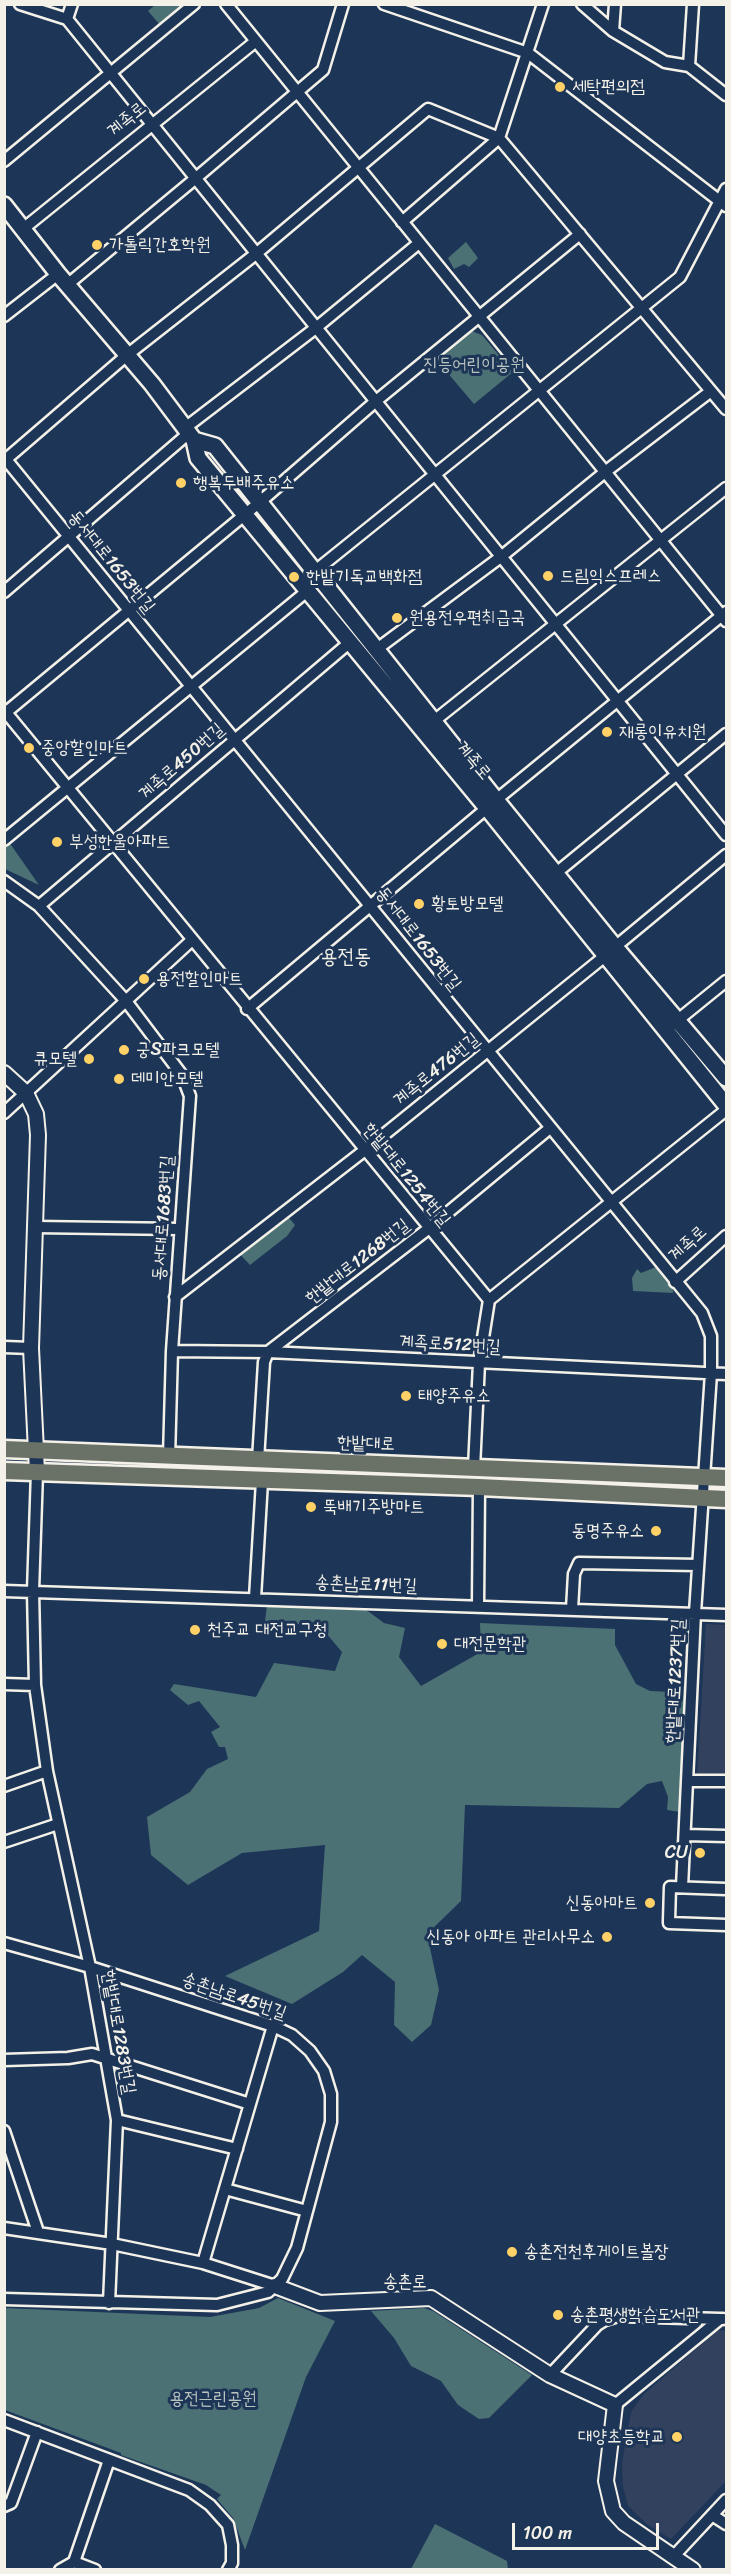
<!DOCTYPE html>
<html>
<head>
<meta charset="utf-8">
<style>
	body { margin:0 }
	#map { position:relative; width:731px; height:2574px; overflow:hidden; background:#1d3557; font-family:Sriracha,sans-serif }
	canvas { display:block }
	.frame { position:absolute; inset:0; border:6px solid #f4f1e8; pointer-events:none }
	.scale { position:absolute; left:512px; top:2523px; width:147px; height:27px; box-sizing:border-box; border:3px solid #f4f1e8; border-top:0; padding-left:8px; font-size:18px; line-height:21px; white-space:nowrap; color:#f4f1e8; -webkit-text-stroke:4px #1d3557; paint-order:stroke }
</style>
</head>
<body>
<div id="map">
<canvas width="731" height="2574"></canvas>
<div class="frame"></div>
<div class="scale">100 m</div>
</div>
<script>
const ctx = document.querySelector('canvas').getContext('2d');
ctx.lineJoin = 'round';
function fillPath(path, color) { ctx.fillStyle = color; ctx.fill(path, 'evenodd'); }
const toPath = rows => new Path2D(rows.map(r => 'M' + r).join(''));
function stroke(path, color, width, dash) { ctx.strokeStyle = color; ctx.lineWidth = width; ctx.lineCap = dash ? 'butt' : 'round'; ctx.setLineDash(dash || []); ctx.stroke(path); }
function label(font, color, halo, rows, align = 'center') {
  ctx.font = font + ' Sriracha,"Poor Story",sans-serif'; ctx.lineWidth = 6; ctx.setLineDash([]); ctx.textBaseline = 'middle'; ctx.strokeStyle = halo; ctx.fillStyle = color; for (const [text, x, y, turn = 0] of rows) {
    ctx.save(); ctx.translate(x, y); ctx.rotate((+turn || 0) * Math.PI / 180); ctx.textAlign = isNaN(turn) ? turn : align; if (halo) ctx.strokeText(text, 0, 0); ctx.fillText(text, 0, 0); ctx.restore();
  }
}
const built = toPath([
	[706,1624,726,1625,726,1780,697,1779],
	[718,2330,726,2331,726,2481,671,2539,648,2525,628,2506,623,2487,622,2463,631,2412,644,2394]
]);
const green = toPath([
	[155,5,184,5,160,25,148,11],
	[466,242,478,258,469,267,464,264,454,269,448,258],
	[469,330,482,335,513,372,474,404,435,358],
	[9,842,39,885,5,869,5,845],
	[284,1212,295,1225,287,1236,250,1265,235,1249],
	[656,1267,673,1289,673,1293,633,1291,632,1278,637,1269,641,1273],
	[267,1605,365,1609,384,1623,405,1628,399,1657,421,1686,481,1652,480,1623,615,1629,615,1645,636,1684,650,1691,671,1692,687,1685,680,1812,667,1810,668,1797,662,1781,647,1784,619,1808,465,1805,461,1901,427,1934,439,1990,431,2025,412,2042,394,2025,395,1982,362,1955,343,1972,292,2004,225,1976,319,1931,325,1845,242,1853,188,1885,151,1855,147,1817,190,1792,207,1769,228,1759,225,1747,219,1747,211,1732,220,1727,199,1701,188,1705,170,1690,174,1684,256,1697,274,1663,335,1671,342,1652,320,1626,265,1621],
	[278,2298,335,2321,306,2377,245,2550,233,2518,217,2499,221,2495,206,2485,121,2455,121,2453,5,2410,5,2308,210,2317,259,2308],
	[424,2308,433,2311,532,2375,489,2418,479,2419,458,2405,441,2381,411,2366,394,2338,371,2311],
	[435,2524,507,2561,508,2569,411,2569]
]);
const minor = toPath([
	[20,4,67,19,726,835],
	[226,4,726,621],
	[384,4,528,53,726,206],
	[582,4,613,31,665,62,689,66,726,95],
	[67,19,72,4],
	[613,31,615,4],
	[689,66,693,4],
	[4,161,194,4],
	[402,222,499,138,543,4],
	[23,229,256,41],
	[67,285,196,178,323,70,343,4],
	[4,316,58,274],
	[185,428,317,327,419,243],
	[4,457,702,1313,711,1336,711,1373,695,1613,682,1887],
	[4,461,127,355,257,253,428,109,499,138,726,409],
	[314,572,680,277,726,189],
	[4,592,189,433],
	[377,649,502,556,605,472,711,391],
	[4,710,489,1300,479,1363,474,1468],
	[4,714,260,502,376,401,580,234],
	[429,725,726,488],
	[496,800,726,612],
	[4,840,306,592],
	[550,878,726,734],
	[4,881,39,906,126,1001,182,1075,190,1096,172,1351,169,1457],
	[39,906,349,643],
	[615,947,726,855],
	[247,1009,487,808],
	[673,1024,726,981],
	[4,1113,192,940],
	[35,1227,179,1229],
	[675,1282,726,1236],
	[175,1297,365,1150,605,956],
	[489,1300,726,1110],
	[4,1347,31,1348],
	[172,1351,268,1352,726,1374],
	[258,1460,264,1362,268,1352,428,1229,550,1128],
	[37,1472,33,1591,35,1685,47,1771,90,1967,117,2120,109,2303],
	[4,1591,726,1615],
	[255,1598,262,1481],
	[478,1606,479,1487],
	[572,1609,574,1574,579,1563,698,1565],
	[4,1684,35,1685],
	[688,1781,726,1781],
	[4,1786,47,1771],
	[685,1835,726,1836],
	[4,1842,58,1824],
	[726,1889,670,1887,669,1921,669,1923,726,1925],
	[4,1943,90,1967,273,2026,292,2035,310,2051,324,2071,331,2094,331,2122,297,2248,282,2279,268,2292,217,2305,4,2299],
	[4,2060,68,2058,92,2054,250,2104],
	[117,2120,237,2149],
	[4,2131,38,2232],
	[225,2189,307,2211],
	[4,2228,112,2244,203,2263,275,2286],
	[203,2263,273,2026],
	[550,2375,597,2325,605,2320,618,2316,720,2319],
	[615,2405,720,2319,723,2319],
	[4,2420,189,2490,210,2505,228,2525,232,2545,232,2563,228,2570],
	[4,2506,11,2503,37,2432],
	[712,2515,726,2524],
	[673,2557,726,2500],
	[74,2562,109,2460],
	[60,2570,74,2562,95,2570]
]);
const tertiary = toPath([
	[4,1073,26,1093,36,1114,38,1135,31,1348,37,1472],
	[275,2286,320,2303,431,2298,550,2375,615,2405,606,2481,613,2511,624,2523,693,2570]
]);
const secondary = toPath([
	[4,205,58,274,152,384,194,440,198,458,487,808,726,1105],
	[194,440,215,446,496,800,615,947,726,1078]
]);
const primary = toPath([
	[4,1449,726,1478],
	[4,1471,479,1487,726,1499]
]);
const markers = [
	[560,87,6,"#ffd166"],
	[97,245,6,"#ffd166"],
	[181,483,6,"#ffd166"],
	[548,576,6,"#ffd166"],
	[294,577,6,"#ffd166"],
	[397,618,6,"#ffd166"],
	[607,732,6,"#ffd166"],
	[29,748,6,"#ffd166"],
	[57,842,6,"#ffd166"],
	[419,904,6,"#ffd166"],
	[144,979,6,"#ffd166"],
	[124,1050,6,"#ffd166"],
	[89,1059,6,"#ffd166"],
	[119,1079,6,"#ffd166"],
	[406,1396,6,"#ffd166"],
	[311,1507,6,"#ffd166"],
	[656,1531,6,"#ffd166"],
	[195,1630,6,"#ffd166"],
	[442,1644,6,"#ffd166"],
	[700,1853,6,"#ffd166"],
	[650,1903,6,"#ffd166"],
	[607,1937,6,"#ffd166"],
	[512,2252,6,"#ffd166"],
	[558,2315,6,"#ffd166"],
	[677,2437,6,"#ffd166"]
];
const poiNames = [
	["세탁편의점",572,87],
	["가톨릭간호학원",109,245],
	["행복두배주유소",193,483],
	["드림익스프레스",560,576],
	["한밭기독교백화점",306,577],
	["원용전우편취급국",409,618],
	["재롱이유치원",619,732],
	["중앙할인마트",41,748],
	["부성한울아파트",69,842],
	["황토방모텔",431,904],
	["용전할인마트",156,979],
	["궁S파크모텔",136,1050],
	["큐모텔",77,1059,"right"],
	["데미안모텔",131,1079],
	["태양주유소",418,1396],
	["뚝배기주방마트",323,1507],
	["동명주유소",644,1531,"right"],
	["천주교 대전교구청",207,1630],
	["대전문학관",454,1644],
	["CU",688,1853,"right"],
	["신동아마트",638,1903,"right"],
	["신동아 아파트 관리사무소",595,1937,"right"],
	["송촌전천후게이트볼장",524,2252],
	["송촌평생학습도서관",570,2315],
	["대양초등학교",665,2437,"right"]
];
const streetNames = [
	["계족로",127,120,-39],
	["동서대로1653번길",111,562,51],
	["계족로",473,761,50],
	["계족로450번길",182,762,-41],
	["동서대로1653번길",418,939,52],
	["계족로476번길",437,1070,-39],
	["한밭대로1254번길",406,1175,51],
	["동서대로1683번길",164,1218,-86],
	["계족로",688,1244,-42],
	["한밭대로1268번길",358,1262,-38],
	["계족로512번길",450,1345,3],
	["한밭대로",366,1444,2],
	["송촌남로11번길",366,1585,2],
	["한밭대로1237번길",676,1681,-87],
	["송촌남로45번길",234,1997,19],
	["한밭대로1283번길",118,2032,80],
	["송촌로",405,2282]
];
const parkNames = [
	["진등어린이공원",474,365],
	["용전근린공원",213,2399]
];
const quarterNames = [
	["용전동",346,958]
];
fillPath(built, '#32425e');
fillPath(green, '#4b7174');
stroke(minor, '#f4f1e8', 15);
stroke(tertiary, '#f4f1e8', 18);
stroke(secondary, '#f4f1e8', 20);
stroke(primary, '#f4f1e8', 21);
stroke(minor, '#1d3557', 10);
stroke(tertiary, '#1d3557', 14);
stroke(secondary, '#1d3557', 15);
stroke(primary, '#6a7166', 16);
for (const [x, y, r, color] of markers) { const dot = new Path2D(); dot.arc(x, y, r, 0, 2 * Math.PI); ctx.fillStyle = color; ctx.fill(dot); stroke(dot, '#1d3557', 2); }
label('18px', '#f4f1e8', '#1d3557', poiNames, 'left');
label('18px', '#f4f1e8', '#1d3557', streetNames);
label('18px', '#b9c4bf', '#1d3557', parkNames);
label('21px', '#f4f1e8', '#1d3557', quarterNames);
</script>
</body>
</html>
